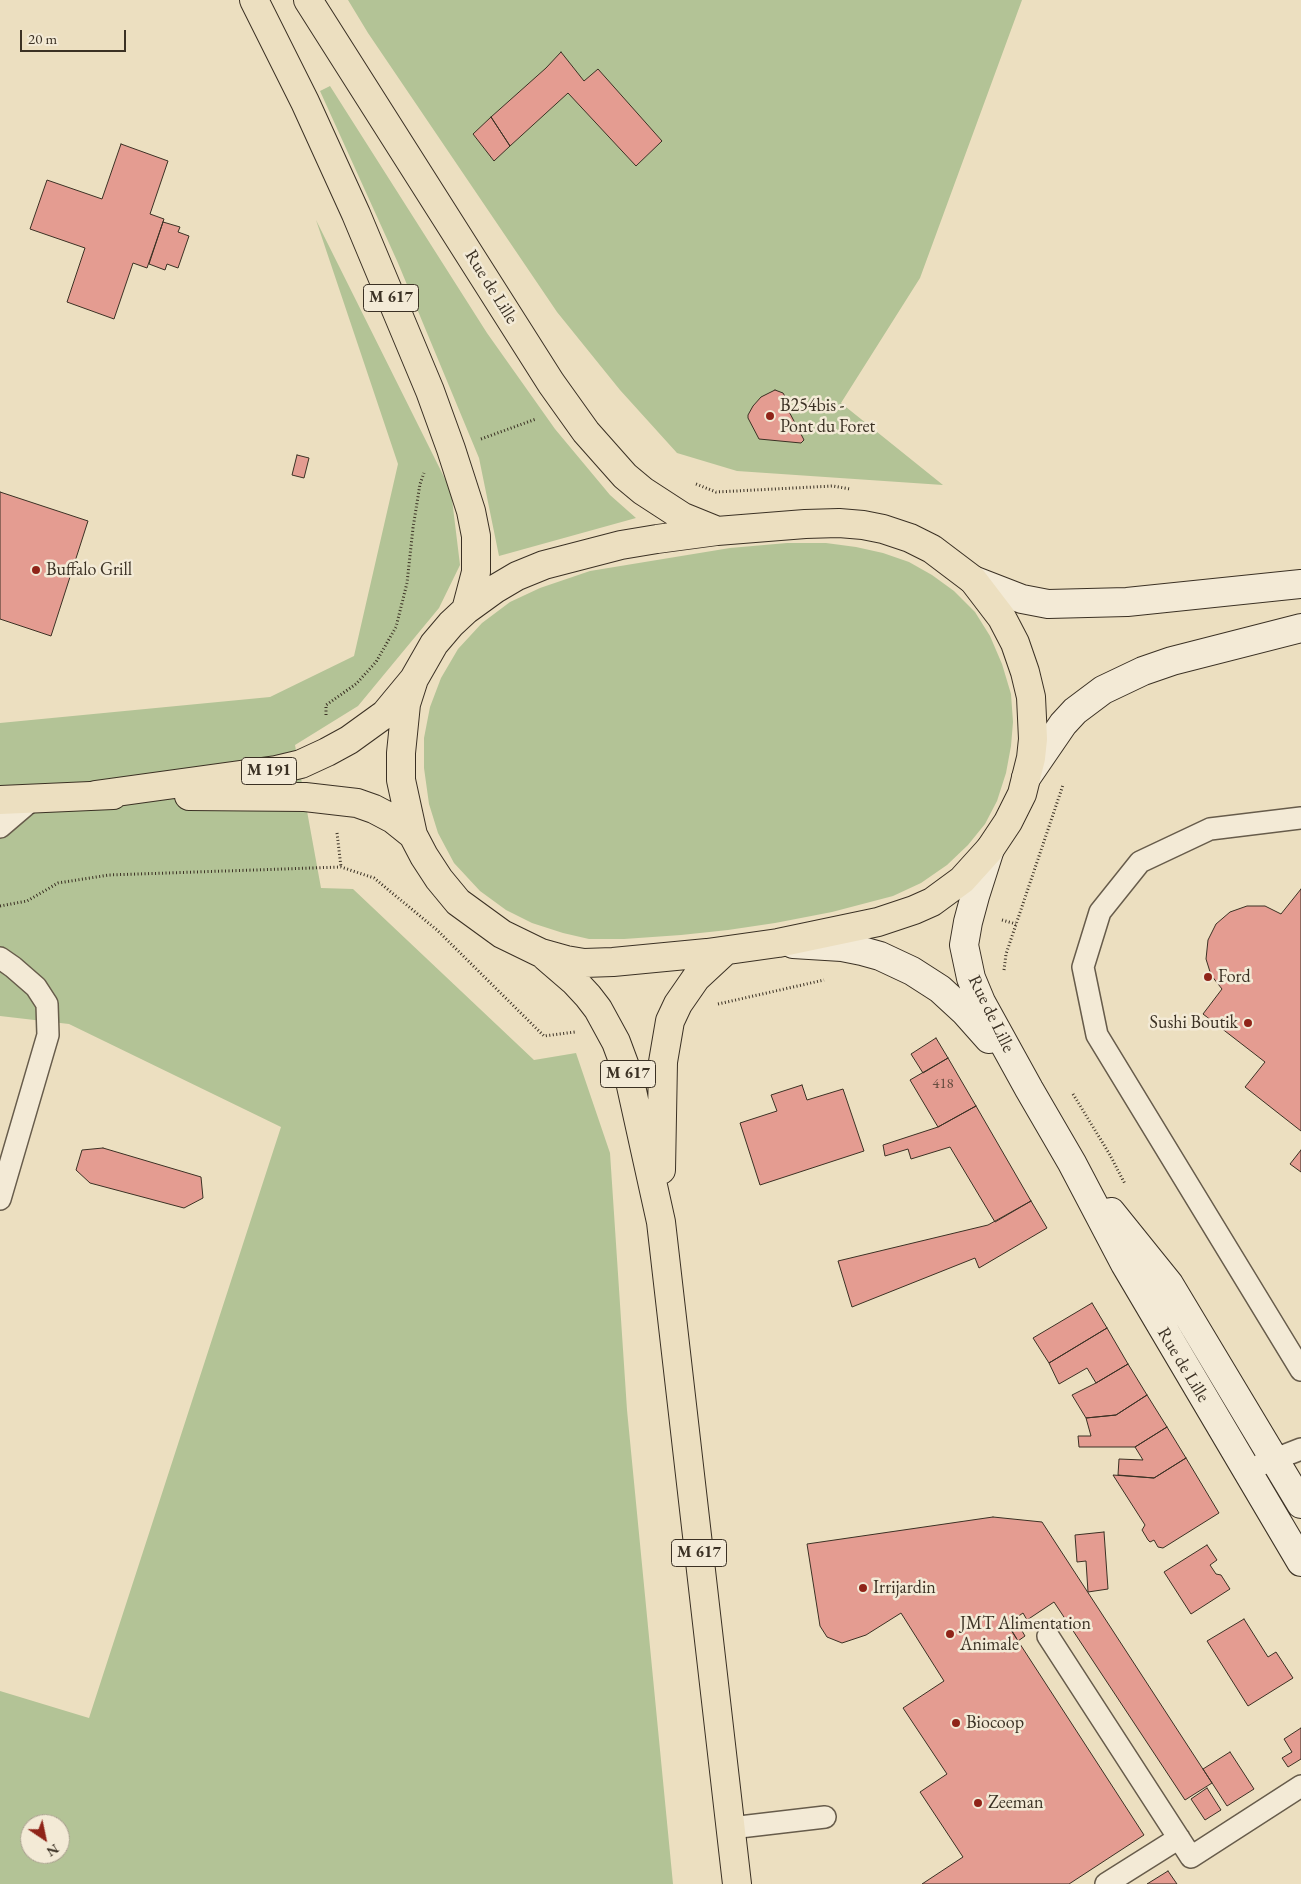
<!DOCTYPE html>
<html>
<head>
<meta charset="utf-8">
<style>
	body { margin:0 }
	#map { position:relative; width:1301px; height:1884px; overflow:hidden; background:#ecdfc0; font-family:"EB Garamond",serif }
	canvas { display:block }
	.north { position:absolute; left:20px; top:1814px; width:50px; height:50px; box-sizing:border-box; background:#f3ead6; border:1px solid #a9a08f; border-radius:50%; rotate:146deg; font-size:14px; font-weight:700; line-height:20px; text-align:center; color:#3b3124 }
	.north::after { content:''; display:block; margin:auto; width:18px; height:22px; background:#8f2418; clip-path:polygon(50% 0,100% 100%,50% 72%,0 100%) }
	.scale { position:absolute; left:20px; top:30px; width:106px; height:22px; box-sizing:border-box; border:2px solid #3b3124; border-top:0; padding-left:6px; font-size:15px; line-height:18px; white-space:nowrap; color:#3b3124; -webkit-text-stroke:4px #f3ead6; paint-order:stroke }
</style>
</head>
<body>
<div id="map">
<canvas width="1301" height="1884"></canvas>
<div class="north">N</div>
<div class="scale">20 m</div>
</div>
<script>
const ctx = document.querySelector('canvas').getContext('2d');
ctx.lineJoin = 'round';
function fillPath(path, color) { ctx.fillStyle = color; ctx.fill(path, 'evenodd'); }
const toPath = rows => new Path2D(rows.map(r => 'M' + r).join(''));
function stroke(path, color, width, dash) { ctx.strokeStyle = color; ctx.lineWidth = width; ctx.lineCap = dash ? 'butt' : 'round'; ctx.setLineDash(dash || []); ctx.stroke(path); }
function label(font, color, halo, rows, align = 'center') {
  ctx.font = font + ' "EB Garamond",serif'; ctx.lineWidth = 5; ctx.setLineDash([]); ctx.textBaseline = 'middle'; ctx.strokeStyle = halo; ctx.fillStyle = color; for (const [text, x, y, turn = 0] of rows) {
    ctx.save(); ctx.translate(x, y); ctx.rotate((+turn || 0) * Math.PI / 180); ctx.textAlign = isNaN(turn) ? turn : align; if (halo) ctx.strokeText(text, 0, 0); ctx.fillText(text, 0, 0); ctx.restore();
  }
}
const green = toPath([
	[348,0,1022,0,920,278,841,403,943,485,737,471,677,453,620,390,557,312,368,33],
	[330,86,487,333,555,429,610,495,636,518,499,556,479,458,398,263,320,91],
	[316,220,451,491,460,565,439,608,358,706,295,745,321,888,353,889,534,1060,576,1053,610,1153,627,1410,673,1884,0,1884,0,1691,89,1718,281,1127,69,1024,0,1016,0,723,270,697,354,656,398,464],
	[30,1824,60,1824,60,1854,30,1854],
	[787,543,826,543,856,547,883,553,909,562,932,575,954,591,975,612,990,636,1002,664,1011,694,1013,722,1011,746,1006,773,997,801,985,824,968,845,947,865,921,883,893,896,832,912,775,923,728,930,681,935,624,939,589,939,563,933,532,923,506,910,480,891,454,863,438,833,429,804,424,768,424,738,430,707,441,678,458,649,482,623,510,602,540,588,590,571,730,548]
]);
const building = toPath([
	[561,52,584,81,598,69,662,141,636,166,568,93,510,146,491,117,546,68,561,52],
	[491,117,510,146,494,161,473,134,491,117],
	[121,144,168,161,150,214,164,219,163,222,147,268,133,263,114,319,67,302,85,248,30,229,47,180,102,199,121,144],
	[163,222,180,227,178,232,189,236,178,268,167,264,165,270,149,264,163,222],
	[775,390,783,393,786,398,786,406,803,438,804,440,801,443,759,439,748,418,748,415,753,406,761,397,775,390],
	[297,455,309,458,304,478,292,475,297,455],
	[0,492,88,521,51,636,0,619,0,492],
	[1301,889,1301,1131,1245,1087,1265,1062,1203,1014,1222,989,1211,975,1206,959,1208,940,1216,924,1230,912,1247,906,1265,906,1281,914,1301,889],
	[936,1038,948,1058,923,1073,911,1054,936,1038],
	[948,1058,976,1106,938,1127,910,1080,948,1058],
	[802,1085,807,1100,843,1089,864,1151,760,1185,740,1123,777,1111,771,1095,802,1085],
	[976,1106,1031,1201,995,1222,950,1147,911,1159,908,1149,885,1156,883,1145,938,1127,976,1106],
	[103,1148,201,1177,203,1198,184,1208,90,1183,76,1170,82,1150,103,1148],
	[1301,1150,1301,1172,1290,1164,1301,1150],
	[1031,1201,1047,1228,979,1268,975,1258,852,1307,838,1261,988,1225,1031,1201],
	[1092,1303,1107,1328,1049,1363,1033,1338,1092,1303],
	[1107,1328,1128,1364,1096,1383,1087,1368,1059,1384,1049,1363,1107,1328],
	[1128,1364,1147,1395,1116,1415,1086,1418,1072,1395,1096,1383,1128,1364],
	[1147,1395,1167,1427,1135,1447,1079,1447,1078,1436,1091,1436,1086,1418,1116,1415,1147,1395],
	[1167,1427,1186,1458,1154,1478,1118,1475,1119,1459,1143,1460,1135,1447,1167,1427],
	[1186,1458,1219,1513,1163,1548,1158,1547,1154,1540,1150,1542,1148,1540,1142,1530,1145,1525,1113,1475,1154,1478,1186,1458],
	[993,1517,1042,1522,1212,1783,1185,1800,1054,1602,1027,1620,1023,1613,1007,1624,1144,1835,1069,1884,922,1884,963,1857,920,1792,947,1774,903,1708,944,1681,901,1613,866,1635,842,1643,827,1637,820,1626,807,1544,993,1517],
	[1104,1532,1108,1589,1088,1592,1086,1561,1077,1562,1075,1535,1104,1532],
	[1207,1545,1217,1560,1210,1565,1216,1574,1221,1575,1230,1589,1191,1614,1164,1572,1207,1545],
	[1244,1619,1268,1657,1276,1652,1293,1678,1248,1706,1207,1641,1244,1619],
	[1018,1624,1025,1636,1018,1641,1011,1629,1018,1624],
	[1301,1728,1301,1759,1288,1767,1282,1758,1292,1752,1284,1739,1301,1728],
	[1230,1752,1254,1789,1227,1806,1203,1769,1230,1752],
	[1207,1788,1221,1810,1205,1820,1191,1799,1207,1788],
	[1168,1871,1177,1884,1147,1884,1168,1871]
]);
const path = toPath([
	[481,439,536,419],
	[696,484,716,492,833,486,850,489],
	[326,715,326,705,356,684,376,662,396,627,407,583,413,528,420,484,424,473],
	[337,833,341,867],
	[0,906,27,901,58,883,109,875,341,867,374,878,437,930,544,1036,575,1032],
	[1002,920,1016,924],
	[1004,970,1006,954,1063,785],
	[718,1004,824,980],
	[1073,1094,1110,1155,1125,1184]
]);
const service = toPath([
	[1301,818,1210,829,1140,862,1100,912,1083,967,1097,1035,1301,1370],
	[0,827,34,798],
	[0,958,13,967,36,987,47,1004,48,1035,0,1199],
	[1260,1465,1301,1449],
	[1048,1636,1191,1857,1301,1786],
	[731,1828,825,1817],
	[1106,1884,1179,1838]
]);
const secondary = toPath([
	[973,580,1022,599,1048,604,1127,602,1301,584],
	[1026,778,1063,724,1075,711,1103,690,1143,671,1172,661,1301,628],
	[990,849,975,896,968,922,964,945,971,978,981,1002,1029,1089,1072,1163,1125,1264,1301,1562],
	[793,944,842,947,862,951,880,956,912,971,940,989,965,1012,989,1039],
	[1111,1212,1169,1284,1301,1504]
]);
const primary = toPath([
	[254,0,305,102,356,214,430,391,451,449,471,511,476,536,476,572,466,610],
	[308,0,551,383,586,432,625,476,643,491,683,517,715,530],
	[95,795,276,770,301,764,327,752,349,740,385,714,414,679,434,644,451,624,466,610,495,589,517,576,544,565,621,545,657,539,717,531,805,524,839,523,863,525,883,529,910,538,932,549,973,580,1002,618,1015,643,1025,672,1031,697,1033,739,1031,758,1022,794,1008,822,990,849,962,880,932,902,914,910,878,922,778,943,707,953,613,962,584,963,566,960,541,953,502,934,458,902,439,879,424,856,413,835,401,780,401,753,406,704,414,679],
	[189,796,305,797,357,803,374,809,393,819,413,835],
	[0,800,113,795],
	[546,957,575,982,588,996,598,1009,616,1042,629,1077,661,1222,737,1884],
	[661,1170,663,1062,670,1021,678,1004,696,978,724,952]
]);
const markers = [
	[770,416,5,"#8f2418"],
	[36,570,5,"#8f2418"],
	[1208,977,5,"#8f2418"],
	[1248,1023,5,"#8f2418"],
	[863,1588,5,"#8f2418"],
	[950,1634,5,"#8f2418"],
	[956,1723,5,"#8f2418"],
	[978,1803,5,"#8f2418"]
];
const numberNames = [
	["418",943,1084]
];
const shields = [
	[391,298,55],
	[269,771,55],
	[628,1074,55],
	[699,1553,55]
];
const shieldNames = [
	["M 617",391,298],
	["M 191",269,771],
	["M 617",628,1074],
	["M 617",699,1553]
];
const streetNames = [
	["Rue de Lille",491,287,58],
	["Rue de Lille",991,1014,64],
	["Rue de Lille",1183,1365,59]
];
const poiNames = [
	["B254bis -",780,406],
	["Pont du Foret",780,427],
	["Buffalo Grill",46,570],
	["Ford",1218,977],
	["Sushi Boutik",1238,1023,"right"],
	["Irrijardin",873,1588],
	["JMT Alimentation",960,1624],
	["Animale",960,1645],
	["Biocoop",966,1723],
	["Zeeman",988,1803]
];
fillPath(green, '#b3c396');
fillPath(building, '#e49c91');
stroke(building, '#3b3124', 1);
stroke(service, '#675c4b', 24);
stroke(secondary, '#3b3124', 30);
stroke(primary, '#3b3124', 30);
stroke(path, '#3b3124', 3, [1, 2.5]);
stroke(service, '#f3ead6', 21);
stroke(secondary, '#f3ead6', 28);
stroke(primary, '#ecdfc0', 28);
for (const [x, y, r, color] of markers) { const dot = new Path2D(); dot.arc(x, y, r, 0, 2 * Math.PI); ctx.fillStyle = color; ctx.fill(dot); stroke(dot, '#f3ead6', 2); }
label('15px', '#654c3f', null, numberNames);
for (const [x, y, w] of shields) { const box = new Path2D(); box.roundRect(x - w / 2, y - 13.5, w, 27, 4); ctx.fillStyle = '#f3ead6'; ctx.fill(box); stroke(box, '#3b3124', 1); }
label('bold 16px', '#3b3124', null, shieldNames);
label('18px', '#3b3124', '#f3ead6', streetNames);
label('18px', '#3b3124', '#f3ead6', poiNames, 'left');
</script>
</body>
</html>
